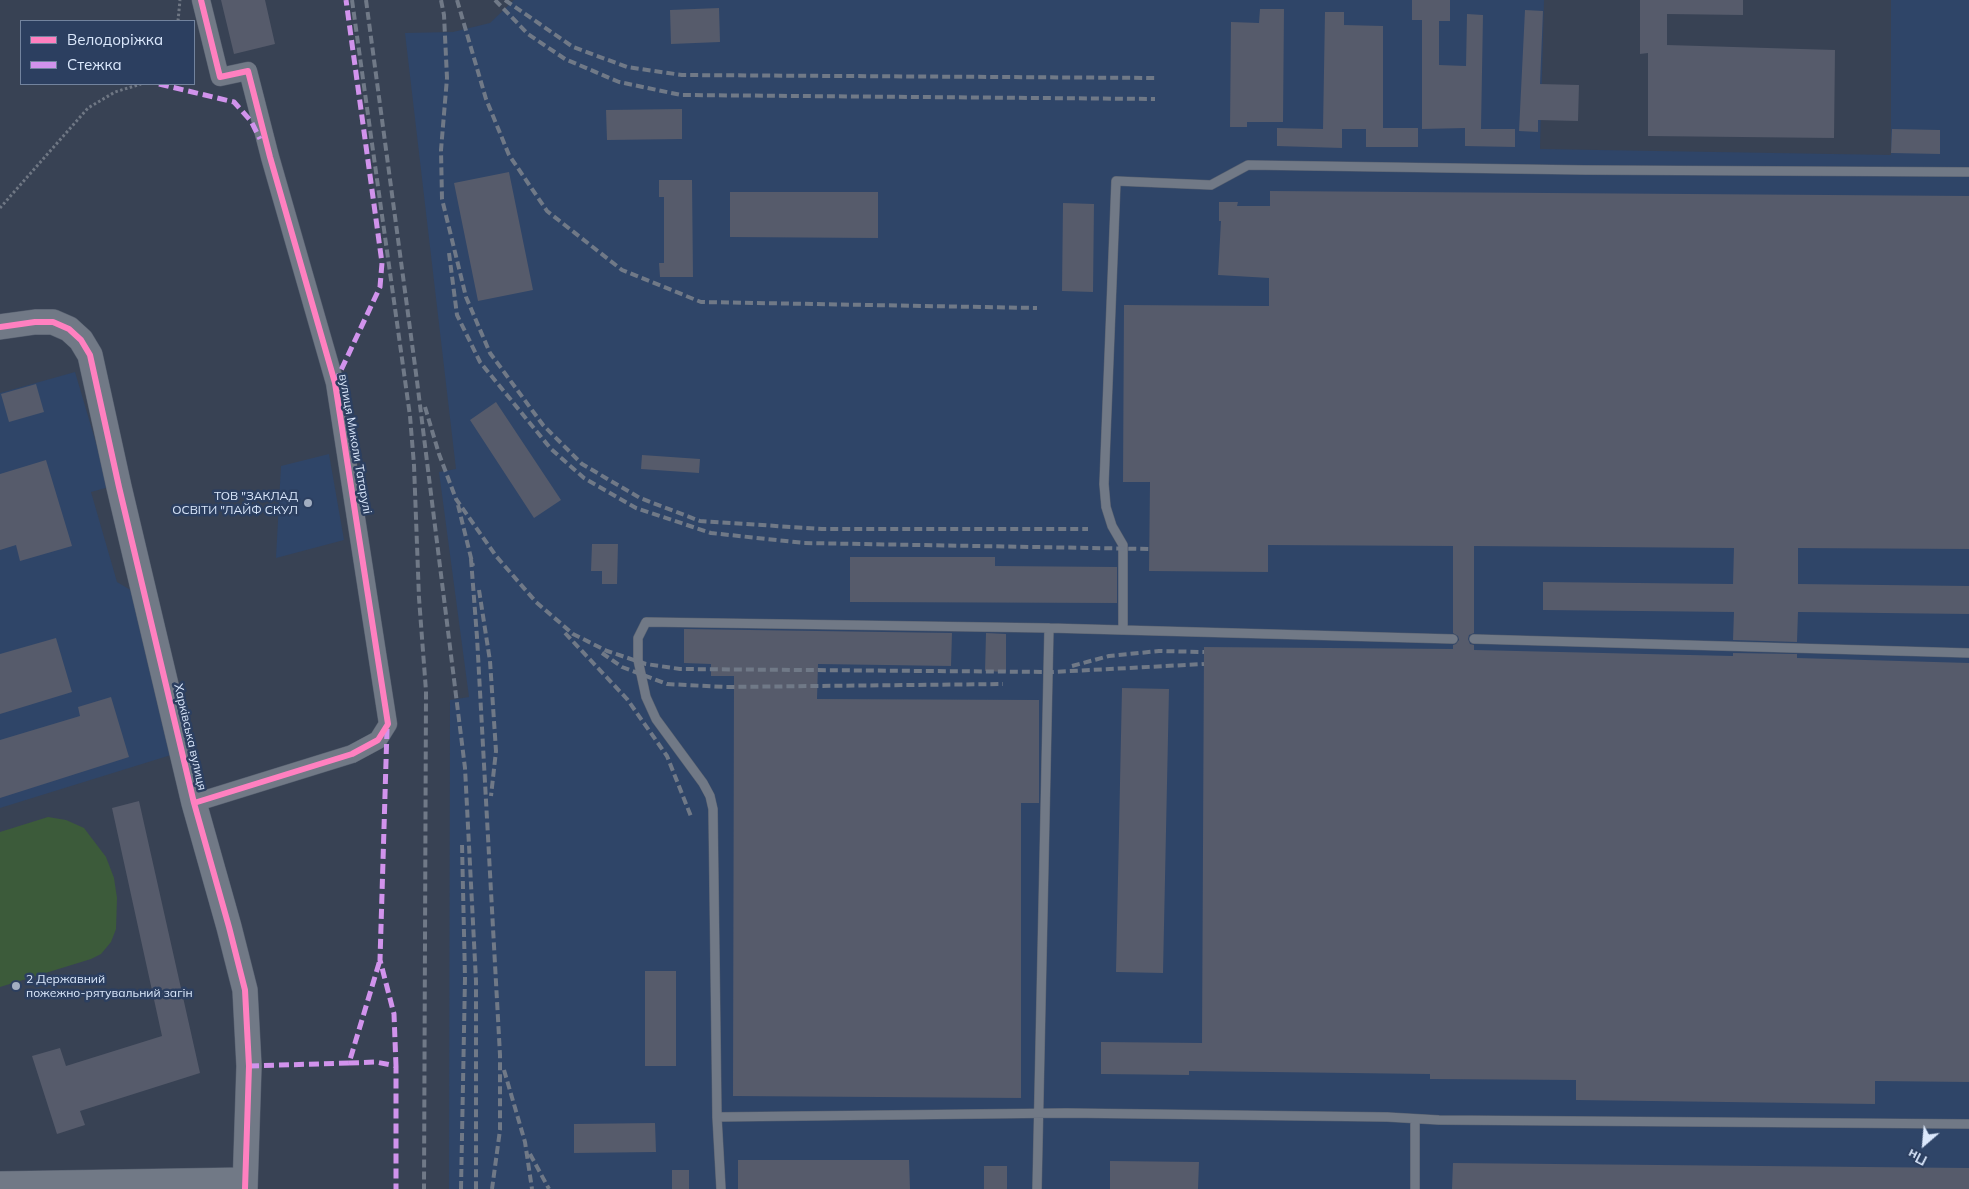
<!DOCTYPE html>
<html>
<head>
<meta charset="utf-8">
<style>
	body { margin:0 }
	#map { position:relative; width:1969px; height:1189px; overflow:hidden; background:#384254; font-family:Mulish,sans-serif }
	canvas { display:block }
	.legend { position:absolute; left:20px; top:20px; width:175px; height:65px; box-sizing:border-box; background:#2c3f60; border:1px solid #72839e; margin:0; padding:6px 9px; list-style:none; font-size:15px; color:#dbe8fc }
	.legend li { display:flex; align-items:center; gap:10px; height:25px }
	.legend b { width:25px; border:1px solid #72839e }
	.north { position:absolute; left:1899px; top:1119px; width:50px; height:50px; -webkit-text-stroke:4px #2c3f60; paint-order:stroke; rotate:207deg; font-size:14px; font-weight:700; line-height:20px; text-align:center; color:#dbe8fc }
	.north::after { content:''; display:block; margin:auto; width:18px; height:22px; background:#dbe8fc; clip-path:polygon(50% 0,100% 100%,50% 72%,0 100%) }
</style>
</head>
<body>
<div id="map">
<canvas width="1969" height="1189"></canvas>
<ul class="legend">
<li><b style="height:6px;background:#ff80c0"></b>Велодоріжка</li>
<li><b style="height:6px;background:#d193ec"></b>Стежка</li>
</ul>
<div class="north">Пн</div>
</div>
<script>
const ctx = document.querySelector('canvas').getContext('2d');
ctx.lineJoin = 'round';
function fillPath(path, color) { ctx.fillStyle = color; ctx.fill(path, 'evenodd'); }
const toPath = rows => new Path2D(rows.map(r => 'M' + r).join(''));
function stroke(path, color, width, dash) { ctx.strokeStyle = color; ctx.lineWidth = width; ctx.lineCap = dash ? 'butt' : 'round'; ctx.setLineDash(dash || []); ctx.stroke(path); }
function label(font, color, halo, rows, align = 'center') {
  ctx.font = font + ' Mulish,sans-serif'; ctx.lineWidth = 5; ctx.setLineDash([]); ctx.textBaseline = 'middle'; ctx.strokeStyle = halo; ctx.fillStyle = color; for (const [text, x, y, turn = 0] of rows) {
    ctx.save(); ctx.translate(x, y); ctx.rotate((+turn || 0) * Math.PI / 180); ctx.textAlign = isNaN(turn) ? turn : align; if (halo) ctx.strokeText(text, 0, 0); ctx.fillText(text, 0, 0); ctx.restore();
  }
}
const built = toPath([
	[514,0,1544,0,1540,149,1891,155,1891,0,1969,0,1969,1189,449,1189,450,700,469,697,439,472,456,469,405,33,453,32,490,23],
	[75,372,109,487,91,492,117,582,134,592,171,755,0,808,0,393],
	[329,454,344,540,276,558,281,466]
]);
const green = toPath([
	[48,817,66,820,84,828,106,857,114,878,117,898,116,929,111,942,101,954,91,959,0,987,0,832]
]);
const building = toPath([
	[221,0,265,0,275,44,234,54],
	[1412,0,1450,0,1450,21,1439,21,1439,65,1466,66,1467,14,1483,15,1481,129,1515,129,1515,147,1465,146,1465,128,1422,129,1422,20,1412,20],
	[1640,0,1743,0,1743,15,1667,14,1667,45,1835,50,1834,138,1648,136,1648,53,1640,54],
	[719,8,720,42,671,44,670,10],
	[1260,9,1284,9,1283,122,1247,122,1247,127,1230,127,1231,22,1259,23],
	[1525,10,1543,11,1540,84,1579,85,1578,121,1538,120,1538,132,1519,131],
	[1325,12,1344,12,1344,25,1383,26,1383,128,1418,128,1418,147,1366,147,1366,129,1342,129,1342,148,1277,146,1277,128,1323,129],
	[682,109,682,139,607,140,606,110],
	[1892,129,1940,130,1940,154,1891,153],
	[509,172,533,290,478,301,454,183],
	[659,180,692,180,693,277,660,277,659,263,664,263,664,197,659,197],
	[1270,191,1969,196,1969,549,1798,548,1798,584,1969,586,1969,614,1798,612,1797,642,1733,640,1734,612,1543,610,1543,582,1733,584,1734,548,1474,546,1474,633,1469,635,1468,639,1470,644,1474,645,1474,650,1733,656,1733,653,1797,654,1797,658,1969,663,1969,1082,1875,1081,1875,1104,1576,1100,1576,1080,1430,1079,1430,1074,1189,1071,1189,1075,1101,1074,1101,1042,1202,1043,1204,647,1453,649,1453,645,1456,644,1459,640,1458,636,1453,633,1453,546,1268,545,1268,572,1149,571,1150,482,1123,482,1124,305,1269,306,1269,278,1218,275,1221,221,1219,221,1219,202,1238,202,1237,206,1270,206],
	[730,192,878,192,878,238,730,237],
	[1063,203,1094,204,1093,292,1062,291],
	[36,384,44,412,9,422,1,394],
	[496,402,561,500,534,518,470,420],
	[642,455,700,459,699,473,641,469],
	[46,460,72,546,20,561,16,545,0,550,0,474],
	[592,544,618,544,617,584,602,584,602,571,591,571],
	[850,557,995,557,995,566,1117,567,1117,603,850,602],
	[684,629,952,633,951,666,818,664,817,699,1039,700,1039,803,1021,803,1021,1098,733,1096,734,676,711,676,711,664,684,663],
	[986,633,1006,634,1006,672,985,671],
	[56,638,72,692,0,714,0,654],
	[1122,688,1169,689,1163,973,1116,972],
	[111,697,129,757,0,798,0,740,80,716,78,707],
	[139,801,200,1073,80,1111,85,1125,57,1134,32,1056,60,1048,66,1066,162,1036,112,808],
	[645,971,676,971,676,1066,645,1066],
	[655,1123,656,1152,574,1153,574,1124],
	[738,1160,909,1160,910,1189,738,1189],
	[1110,1161,1199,1162,1198,1189,1110,1189],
	[1453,1163,1969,1168,1969,1189,1452,1189],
	[984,1166,1007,1166,1007,1189,984,1189],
	[672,1170,689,1170,689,1189,672,1189]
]);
const path = toPath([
	[178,21,180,0],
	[0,208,88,108,115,92,141,84]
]);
const lane = toPath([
	[1123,630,1123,545,1112,526,1106,507,1104,484,1116,181,1211,185,1248,165,1585,170,1969,172],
	[1474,639,1969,653],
	[717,1117,1066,1113,1387,1117,1439,1120,1969,1124],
	[721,1189,717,1117,713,809,710,796,703,783,656,719,646,697,638,660,638,638,646,622,1049,628,1453,639],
	[1037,1189,1049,628],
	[1415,1189,1415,1119]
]);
const street = toPath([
	[194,803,352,754,378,740,388,724,335,383,270,157,248,71,220,77,201,0]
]);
const secondary = toPath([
	[0,327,35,322,53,322,69,329,81,340,90,355,119,487,194,803,229,927,245,990,249,1066,245,1189],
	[0,1184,245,1180]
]);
const rail = toPath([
	[352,0,410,416,414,465,419,598,426,691,424,1189],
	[366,0,417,381,465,768,476,981,476,1189],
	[441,0,444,15,447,78,441,150,442,199,466,297,490,353,543,425,582,464,640,498,700,521,822,529,1088,529],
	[457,0,486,99,509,155,547,211,622,270,701,302,1037,308],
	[495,0,528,34,565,59,619,82,681,95,1155,99],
	[505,0,573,47,627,67,682,75,1157,78],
	[449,253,457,315,480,362,551,449,584,478,636,508,711,533,804,543,1149,549],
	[425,407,439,454,456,499,496,556,536,602,573,634,607,651,646,664,680,669,1053,672,1204,664],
	[458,505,473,566],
	[471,559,477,637,500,1055,500,1130,492,1189],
	[479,590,490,661,496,751,491,796],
	[565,633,627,699,667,756,692,819],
	[602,653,622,667,667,684,725,687,1003,684],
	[1072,666,1109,656,1159,651,1204,652],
	[504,1070,525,1142,532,1189],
	[530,1154,549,1189],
	[461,1189,465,978,462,844]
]);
const quiet = toPath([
	[159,84,234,102,251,121,260,139],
	[335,383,380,287,382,263,346,0],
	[387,729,380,960,394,1014,396,1066],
	[349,1063,376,1062,396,1066,396,1189],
	[249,1066,349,1063,380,960]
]);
const cycleway = toPath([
	[0,327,35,322,53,322,69,329,81,340,90,355,119,487,194,803,229,927,245,990,249,1066,245,1189],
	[194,803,352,754,378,740,388,724,335,383,270,157,248,71,220,77,201,0]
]);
const markers = [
	[308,503,5,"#a2aec1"],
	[16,986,5,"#a2aec1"]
];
const streetNames = [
	["вулиця Миколи Татарулі",355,444,80],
	["Харківська вулиця",190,737,77]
];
const poiNames = [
	["ТОВ \"ЗАКЛАД",298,496],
	["ОСВІТИ \"ЛАЙФ СКУЛ",298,510],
	["2 Державний",26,979,"left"],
	["пожежно-рятувальний загін",26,993,"left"]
];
fillPath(built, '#2f4568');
fillPath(green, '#3c5b3a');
fillPath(building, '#565b6b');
stroke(lane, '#565f6f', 10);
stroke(street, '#565f6f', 19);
stroke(secondary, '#565f6f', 26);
stroke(path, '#6f7784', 3, [2.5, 2.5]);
stroke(lane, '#717986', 9);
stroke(street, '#717986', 18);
stroke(secondary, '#717986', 25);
stroke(rail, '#707987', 4, [8, 4]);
stroke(quiet, '#d193ec', 5, [10, 5]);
stroke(cycleway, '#ff80c0', 6);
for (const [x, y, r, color] of markers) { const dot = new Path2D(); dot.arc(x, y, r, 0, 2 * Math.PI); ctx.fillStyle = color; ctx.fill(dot); stroke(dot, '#2c3f60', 2); }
label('12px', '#dbe8fc', '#2c3f60', streetNames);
label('12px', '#dbe8fc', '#2c3f60', poiNames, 'right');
</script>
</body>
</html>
